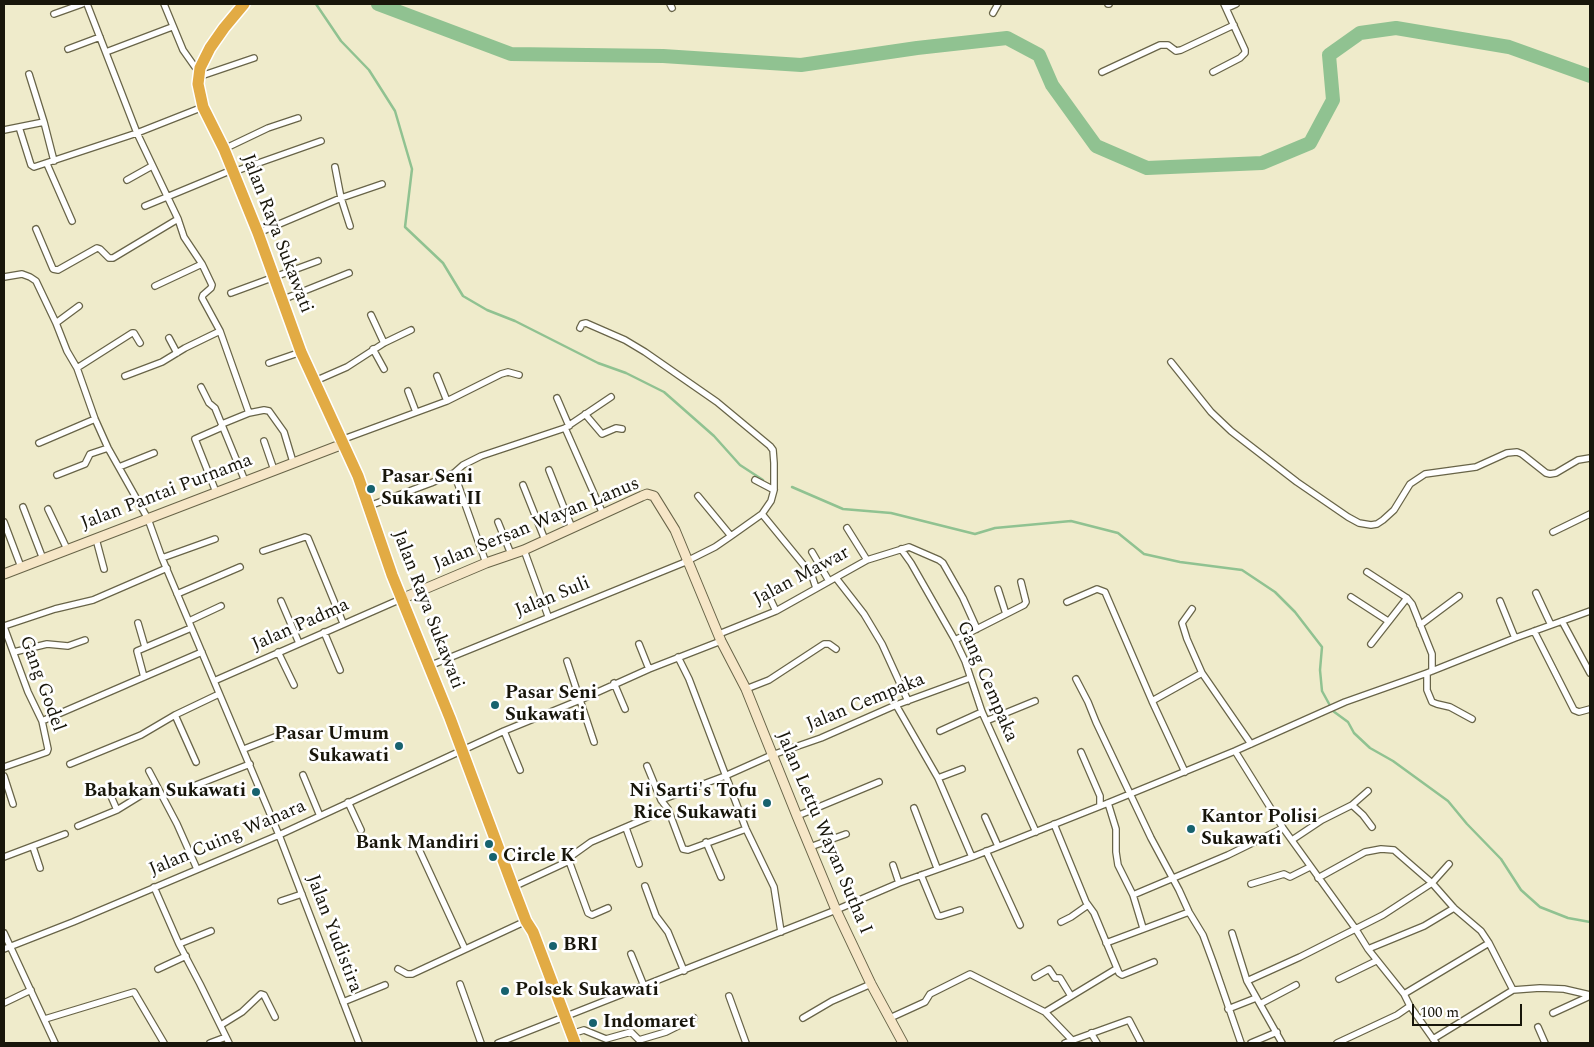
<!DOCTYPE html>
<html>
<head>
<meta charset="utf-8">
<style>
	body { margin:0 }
	#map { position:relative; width:1594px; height:1047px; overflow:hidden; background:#efebcb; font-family:Spectral,serif }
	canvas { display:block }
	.frame { position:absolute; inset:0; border:5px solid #18160b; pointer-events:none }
	.scale { position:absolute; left:1412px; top:1004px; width:110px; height:22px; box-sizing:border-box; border:2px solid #18160b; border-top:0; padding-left:6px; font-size:15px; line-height:18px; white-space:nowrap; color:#18160b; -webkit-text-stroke:4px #fff; paint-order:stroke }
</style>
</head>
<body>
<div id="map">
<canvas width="1594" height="1047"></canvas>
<div class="frame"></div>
<div class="scale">100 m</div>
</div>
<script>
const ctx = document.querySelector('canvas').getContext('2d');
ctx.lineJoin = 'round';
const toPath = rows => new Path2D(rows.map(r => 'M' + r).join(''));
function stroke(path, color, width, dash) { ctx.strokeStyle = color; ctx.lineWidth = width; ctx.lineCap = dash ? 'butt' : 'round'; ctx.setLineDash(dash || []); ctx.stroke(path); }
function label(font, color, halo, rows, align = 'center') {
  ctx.font = font + ' Spectral,serif'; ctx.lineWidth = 5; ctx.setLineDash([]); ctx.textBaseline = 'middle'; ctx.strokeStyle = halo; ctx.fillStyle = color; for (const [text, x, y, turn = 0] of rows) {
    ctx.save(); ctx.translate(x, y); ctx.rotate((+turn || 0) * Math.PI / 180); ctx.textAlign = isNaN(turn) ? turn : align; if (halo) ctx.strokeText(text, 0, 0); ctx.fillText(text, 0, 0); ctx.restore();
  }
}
const stream = toPath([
	[316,4,341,41,369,70,395,111,412,169,405,227,443,263,463,296,487,310,515,321,598,363,626,373,664,392,714,436,740,465,763,480],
	[792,487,843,509,891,513,975,534,995,528,1071,521,1118,533,1144,554,1180,562,1242,570,1275,592,1295,612,1322,647,1320,670,1322,691,1333,711,1348,722,1354,733,1370,748,1393,761,1448,801,1467,824,1501,859,1521,890,1540,907,1568,918,1590,922]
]);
const river = toPath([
	[378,4,511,54,663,56,801,65,917,48,1007,38,1039,55,1052,85,1096,146,1147,168,1262,163,1310,143,1333,100,1329,55,1360,33,1396,28,1509,47,1590,76]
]);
const street = toPath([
	[87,4,137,133,203,107],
	[164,4,183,50,195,67,200,68],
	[670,4,672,8],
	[1108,4,1109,4],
	[1227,8,1236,4],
	[993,13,998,4],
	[54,14,82,4],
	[68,49,100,37],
	[106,52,172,27],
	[1102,72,1160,45,1168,45,1176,51,1181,50,1234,25],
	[1213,72,1240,58,1245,53,1245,50,1224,4],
	[29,74,44,122,54,161],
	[198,77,254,58],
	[19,127,31,165,34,167,137,133,178,219,184,237,202,264,155,286],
	[4,130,44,122],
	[224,149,268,128,298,118],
	[47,164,72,221],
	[335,167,341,198,350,226],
	[233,172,321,141],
	[127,180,152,166],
	[145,206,232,170],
	[36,229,53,269,58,270,97,248,100,249,109,258,113,258,178,219],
	[258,233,341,198,382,184],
	[202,264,212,285,211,288,203,295,202,298,220,331,249,413],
	[4,277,22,274,30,277,36,281,56,323,67,351,77,368,95,419,108,448,148,519,162,558,279,835,359,1043],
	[231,293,318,261],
	[284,299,349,273],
	[371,315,384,343],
	[56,323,79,306],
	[169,338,177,353],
	[373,349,384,369],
	[1171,362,1211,412,1231,431,1297,482,1348,517,1359,523,1371,525,1377,524,1383,520,1394,510,1410,484,1425,474,1476,467,1507,453,1517,452,1522,454,1546,473,1550,474,1556,473,1578,460,1590,458],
	[269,363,301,352],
	[77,368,132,333,134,333,140,343],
	[125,376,162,362,185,348,220,331],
	[437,376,447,401],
	[315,381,347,367,384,343,411,330],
	[201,387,209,403,215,408,245,481],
	[408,391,416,412],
	[557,398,569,426],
	[585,414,602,434,616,428,622,429],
	[565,428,603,514],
	[341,440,447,401,501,374,508,372,519,375],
	[264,441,274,470],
	[39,443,95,419],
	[119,467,154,453],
	[549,470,572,528],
	[454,473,486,563],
	[57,475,85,464,90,454,108,448],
	[755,480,774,490],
	[523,485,545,540],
	[216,492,195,439,220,428,222,424,249,413,264,410,269,411,284,432,293,462],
	[698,496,731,536],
	[369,506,431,483,454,473,463,465,481,456,565,428,611,397],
	[23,507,43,559],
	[48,509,67,549],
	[762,514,807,569,812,576,816,588],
	[4,522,21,567],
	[498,522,511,554],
	[847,528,867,560],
	[1553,532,1590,514],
	[96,539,104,569],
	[901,549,911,563,955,640,965,661,982,712,1036,832],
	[524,550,548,616],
	[263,551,305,537,308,538,343,623],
	[812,552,829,581],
	[162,558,215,539],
	[1367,572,1407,598],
	[836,578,864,614,882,644,908,701],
	[998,589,1006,614],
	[767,592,776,611],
	[1536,593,1551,625],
	[177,594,240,567],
	[1351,597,1388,621],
	[281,601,299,643],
	[1500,601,1515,638],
	[1067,602,1097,589,1105,592,1152,701,1185,772],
	[1192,609,1182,623,1187,639,1202,673,1251,744],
	[189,621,221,606],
	[1562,621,1590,673],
	[138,623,145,647],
	[1420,625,1459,596],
	[4,626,55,609,93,600,167,568],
	[4,627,28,692,42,721,48,749,47,752,4,767],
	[1534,631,1574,710,1579,712,1590,709],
	[324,632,340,670],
	[719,634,776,611,867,560,909,547,939,560,943,563,963,598,977,629],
	[955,640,1024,605,1026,602,1021,582],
	[639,644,649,669],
	[1371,644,1407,598,1412,604,1432,654,1432,671],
	[14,652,47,644,68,646,85,640],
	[278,652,294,685],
	[678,657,689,679,746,829,774,887,781,932],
	[567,661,594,742],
	[429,666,683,563,715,547,731,536,762,514,771,501,774,490,774,463,773,450,770,446,717,402,645,352,625,340,586,323,582,324,580,328],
	[1427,673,1427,690,1432,702,1437,704,1450,707,1472,719],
	[144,677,137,651,191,628],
	[1076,679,1088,702,1096,722,1151,838,1179,890,1189,912,1203,935,1213,962,1241,1043],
	[214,681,401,599],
	[614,683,625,709],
	[746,689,769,680,824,644,829,644,836,649],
	[1152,701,1202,673],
	[896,705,938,778,972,857],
	[175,715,196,762],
	[42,721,202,652],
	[986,721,1035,701],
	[504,731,520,770],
	[940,731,982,712],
	[244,749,280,735],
	[1235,751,1283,828,1355,928,1368,949,1404,994,1410,1006,1436,1043],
	[1081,752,1100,796,1100,806],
	[70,764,141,735,175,715,219,694],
	[647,766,661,800,668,809,683,849,688,850,746,829],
	[149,771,177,824,197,869],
	[303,775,320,816],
	[4,776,13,804],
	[938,778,962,769],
	[186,789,250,764],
	[110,794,117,810,156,786],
	[661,800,725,776,772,755,821,738,896,705,970,678],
	[348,802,361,830],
	[1108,803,1116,829,1116,852,1118,865,1133,895,1143,928],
	[1352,805,1363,815,1372,827],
	[914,808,937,868],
	[797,816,879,782],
	[985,817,998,846],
	[1054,824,1086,902,1094,913,1119,973,1122,975,1154,962],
	[78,826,117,810],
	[626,828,639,864],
	[1292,840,1322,820,1352,805,1368,791],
	[706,842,721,877],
	[416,843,465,949],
	[33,847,40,868],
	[810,847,846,834],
	[986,851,1020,925],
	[4,857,65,834],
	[569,861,588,913,592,915,608,908],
	[893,865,899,883],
	[921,875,938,916,941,916,960,910],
	[1318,878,1365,852,1381,849,1394,850,1432,883,1454,908,1481,931,1489,943,1513,990,1540,988,1564,989,1590,995],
	[1251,884,1284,874,1290,877,1310,867],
	[645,886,656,916,668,932,684,971],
	[154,887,179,944,200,984,229,1043],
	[513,887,569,861,570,857,591,842,668,809],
	[1133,895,1228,855,1283,828],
	[281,901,302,894],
	[1061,922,1071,917,1088,905],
	[4,933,55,1043],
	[1232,933,1247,981,1282,1043],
	[1106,943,1189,912],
	[179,944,211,931],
	[4,949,73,922,279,835,504,731,580,700,649,669,721,641],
	[1368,949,1424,926,1454,908],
	[631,954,644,986],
	[158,969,186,956],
	[398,969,407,974,412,974,526,921],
	[1035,977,1049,969,1055,978,1060,978,1071,996],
	[1339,979,1376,961],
	[1247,981,1300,957,1383,915,1432,883,1449,864],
	[460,984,481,1043],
	[1404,994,1489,943],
	[729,996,746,1043],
	[343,1002,385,985],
	[4,1003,31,990],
	[1260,1004,1296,985],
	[1228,1009,1256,998],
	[1045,1012,1116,969],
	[1553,1013,1590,996],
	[803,1018,832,1001,871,984],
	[890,1018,925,1002,930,994,970,974,1045,1012,1072,1040],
	[45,1019,134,992,164,1043],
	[221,1025,242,1012,261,994,264,995,275,1017],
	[1538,1027,1545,1043],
	[1091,1033,1097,1043],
	[571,1034,584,1030,606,1039,631,1032,639,1040,666,1032,694,1018],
	[1433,1039,1513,990],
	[210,1043,226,1037],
	[498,1043,836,910,899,883,972,857,1108,803,1235,751,1345,702,1427,673,1515,638,1590,611],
	[1065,1043,1129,1020,1141,1043],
	[1251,1043,1277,1032],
	[1337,1043,1397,1015,1410,1006]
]);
const secondary = toPath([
	[4,574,343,444],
	[401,599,486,563,524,550,642,496,647,494,654,496,675,530,721,641,746,689,797,816,836,910,871,984,903,1043]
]);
const highway = toPath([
	[244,4,224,28,210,48,200,68,198,84,203,107,224,149,258,233,301,352,358,476,392,575,450,718,513,887,526,921,533,932,575,1043]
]);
const markers = [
	[371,489,5,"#17626e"],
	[495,705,5,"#17626e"],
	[399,746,5,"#17626e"],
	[256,792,5,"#17626e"],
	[767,803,5,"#17626e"],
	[1191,829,5,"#17626e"],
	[489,844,5,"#17626e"],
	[493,857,5,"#17626e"],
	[553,946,5,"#17626e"],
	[505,991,5,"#17626e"],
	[593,1023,5,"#17626e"]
];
const streetNames = [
	["Jalan Raya Sukawati",276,234,69],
	["Jalan Pantai Purnama",167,493,-21],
	["Jalan Sersan Wayan Lanus",537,525,-22],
	["Jalan Mawar",802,577,-28],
	["Jalan Suli",553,598,-22],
	["Jalan Raya Sukawati",427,610,69],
	["Jalan Padma",301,626,-24],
	["Gang Cempaka",986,682,67],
	["Gang Godel",41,684,70],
	["Jalan Cempaka",866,703,-22],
	["Jalan Lettu Wayan Sutha I",823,833,67],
	["Jalan Cuing Wanara",228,839,-23],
	["Jalan Yudistira",333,934,69]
];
const poiNames = [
	["Pasar Seni",381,478],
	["Sukawati II",381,500],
	["Pasar Seni",505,694],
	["Sukawati",505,716],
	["Pasar Umum",389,735,"right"],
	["Sukawati",389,757,"right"],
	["Babakan Sukawati",246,792,"right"],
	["Ni Sarti's Tofu",757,792,"right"],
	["Rice Sukawati",757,814,"right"],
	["Kantor Polisi",1201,818],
	["Sukawati",1201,840],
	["Bank Mandiri",479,844,"right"],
	["Circle K",503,857],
	["BRI",563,946],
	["Polsek Sukawati",515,991],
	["Indomaret",603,1023]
];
stroke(stream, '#90c291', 2.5);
stroke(river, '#90c291', 14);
stroke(street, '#686448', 8);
stroke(secondary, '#686448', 11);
stroke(highway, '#fff', 14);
stroke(street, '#fff', 5.5);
stroke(secondary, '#f6e6c7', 9);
stroke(highway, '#e2ab44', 11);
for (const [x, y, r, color] of markers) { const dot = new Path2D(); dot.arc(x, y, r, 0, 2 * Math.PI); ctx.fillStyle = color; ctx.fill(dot); stroke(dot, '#fff', 2); }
label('19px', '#18160b', '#fff', streetNames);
label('bold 19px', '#18160b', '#fff', poiNames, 'left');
</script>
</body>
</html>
